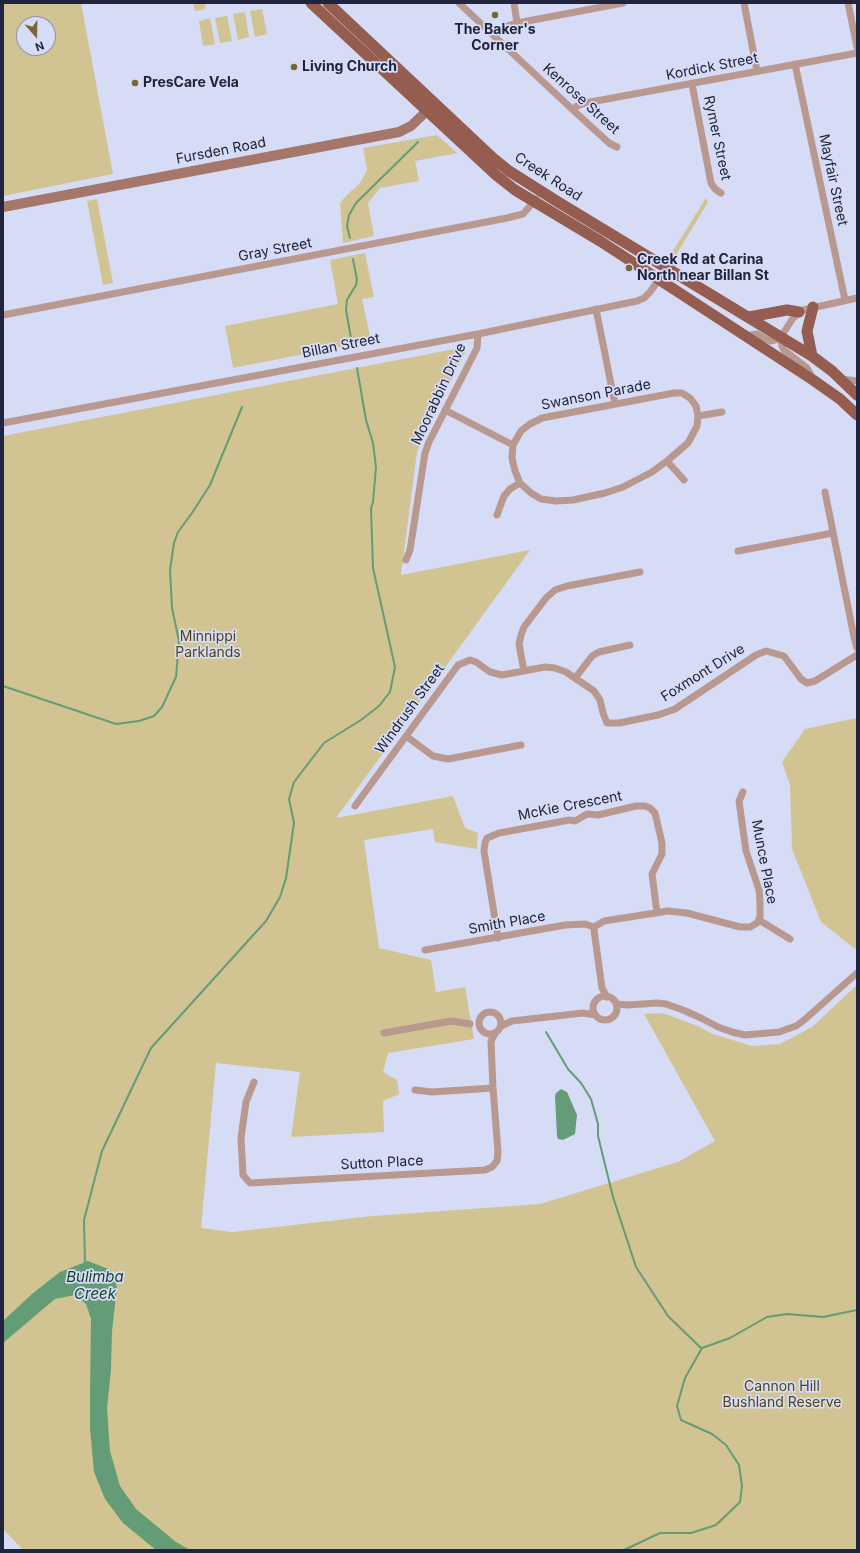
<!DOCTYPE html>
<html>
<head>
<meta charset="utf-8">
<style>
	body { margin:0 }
	#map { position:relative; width:860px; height:1553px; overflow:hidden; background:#d6dcf6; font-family:Inter,sans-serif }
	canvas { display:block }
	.frame { position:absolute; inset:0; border:4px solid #20243c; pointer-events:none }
	.north { position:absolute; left:16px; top:16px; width:40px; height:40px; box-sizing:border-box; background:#d6dcf6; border:1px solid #8d92ac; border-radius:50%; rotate:160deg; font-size:11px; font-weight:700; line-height:16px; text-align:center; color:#20243c }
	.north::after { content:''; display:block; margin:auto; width:14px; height:18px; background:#766835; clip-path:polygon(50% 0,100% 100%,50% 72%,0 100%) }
</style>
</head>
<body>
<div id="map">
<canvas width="860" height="1553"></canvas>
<div class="frame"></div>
<div class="north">N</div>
</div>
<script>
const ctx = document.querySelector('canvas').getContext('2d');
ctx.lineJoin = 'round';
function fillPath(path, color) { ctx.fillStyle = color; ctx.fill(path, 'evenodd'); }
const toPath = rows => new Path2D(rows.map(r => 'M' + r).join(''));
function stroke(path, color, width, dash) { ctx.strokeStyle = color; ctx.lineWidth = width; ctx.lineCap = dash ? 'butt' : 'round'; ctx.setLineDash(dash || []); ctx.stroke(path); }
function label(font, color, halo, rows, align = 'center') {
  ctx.font = font + ' Inter,sans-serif'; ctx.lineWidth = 3.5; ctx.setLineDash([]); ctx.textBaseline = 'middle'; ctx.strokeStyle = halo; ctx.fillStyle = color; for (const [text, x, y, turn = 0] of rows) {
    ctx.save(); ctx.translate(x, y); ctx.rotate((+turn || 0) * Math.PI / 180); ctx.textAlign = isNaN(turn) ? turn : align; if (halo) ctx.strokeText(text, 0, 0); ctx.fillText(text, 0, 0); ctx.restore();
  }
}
const green = toPath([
	[3,3,81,3,113,174,3,196],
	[24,24,48,24,48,48,24,48],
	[193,3,205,3,206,9,195,11],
	[262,9,267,34,255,37,250,11],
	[245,12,249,37,238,40,233,14],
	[227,16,232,41,220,43,215,18],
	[210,18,215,44,203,46,199,21],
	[437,135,457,153,415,161,419,181,380,188,368,203,374,236,343,243,340,203,346,196,360,183,367,170,363,148],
	[706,198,708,202,673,260,669,257],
	[97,199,113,283,103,285,87,201],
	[365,253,374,297,362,299,371,341,233,368,225,326,338,304,330,260],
	[460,348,465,353,424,434,417,452,401,575,530,550,336,818,453,796,465,828,478,833,477,849,435,842,433,829,364,840,379,948,431,960,436,992,465,987,474,1039,388,1053,383,1072,397,1080,399,1094,383,1101,384,1132,291,1137,300,1072,216,1063,201,1228,232,1232,373,1216,540,1204,678,1162,715,1141,644,1014,663,1013,700,1027,710,1033,752,1046,780,1044,812,1027,857,985,857,1550,23,1550,3,1529,3,436],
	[857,718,857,944,855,949,821,922,792,849,790,785,782,762,805,729]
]);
const water = toPath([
	[561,1089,567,1092,577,1115,575,1134,563,1140,558,1139,557,1136,555,1096,556,1093],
	[88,1261,111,1270,117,1287,112,1331,111,1369,107,1408,110,1451,120,1486,136,1509,176,1542,190,1550,156,1550,123,1523,105,1499,94,1472,90,1428,90,1394,91,1319,86,1304,75,1295,55,1299,3,1343,3,1321,32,1294,60,1272]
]);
const stream = toPath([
	[350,238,347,226,349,215,356,203,418,142],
	[352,344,346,310,347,300,356,285,357,280,353,259],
	[3,686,116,724,139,721,154,716,162,707,176,677,179,641,172,608,170,570,174,543,178,532,192,513,210,485,242,407],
	[546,1032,568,1069,581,1083,591,1099,598,1124,598,1136,613,1197,636,1267,668,1316,701,1348],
	[85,1265,84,1220,102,1151,151,1048,266,921,280,897,286,878,294,823,289,799,294,782,324,743,361,720,379,706,390,692,395,667,373,568,371,508,373,502,376,467,373,443,366,420,357,368],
	[624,1550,660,1533,691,1533,716,1525,740,1502,742,1486,739,1465,726,1445,712,1434,681,1420,677,1406,685,1378,702,1348,730,1338,767,1317,787,1314,823,1317,857,1310]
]);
const street = toPath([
	[459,3,573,110,609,143,617,147],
	[514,3,517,23],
	[744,3,757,71],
	[848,3,857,47],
	[494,36,507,26,517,23,623,3],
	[795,64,845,300],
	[692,84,711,183,715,189,721,193],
	[573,110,577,106,585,103,857,53],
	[596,309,615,404],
	[3,315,507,218,523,214,536,199],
	[745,336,757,334,770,341,775,340,781,337,793,318,803,310,857,298],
	[781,337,782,346,784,350,807,368,812,377],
	[841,379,857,381],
	[674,393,682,393,690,398,696,406,698,416,697,426,688,443,667,461,652,472,623,487,605,493,573,500,556,501,541,499,531,493,520,483,515,471,512,458,513,445,521,431,530,424,542,418,674,393],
	[445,410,513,445],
	[698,416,722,412],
	[3,423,478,334,637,301,644,298,650,292,667,268],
	[667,461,684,480],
	[825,492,854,637,857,648],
	[497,515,504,496,510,489,520,483],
	[738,551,833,533],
	[406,560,410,550,425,453,429,442,477,348,478,334],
	[524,671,519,644,521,635,524,627,546,598,555,590,567,586,640,572],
	[576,677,592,656,599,652,630,645],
	[406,736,433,756,448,759,521,745],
	[355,806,458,665,470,660,476,662,490,672,502,675,545,667,555,668,566,672,594,691,600,700,603,713,607,723,619,723,658,715,675,709,756,655,766,651,784,656,801,679,807,683,815,681,857,655],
	[759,920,790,939],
	[498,938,484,851,485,843,487,838,499,833,559,822,569,820,575,821,587,814,598,815,636,806,645,806,650,808,655,813,662,843,662,854,652,874,657,913],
	[425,950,565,925,585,924,594,927],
	'593 1008a12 12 0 1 1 24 0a12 12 0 1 1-24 0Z',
	[607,997,602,988,594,930,594,927,604,921,668,911,687,913,740,927,750,927,757,923,760,917,760,902,759,890,746,851,739,801,743,792],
	[616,1004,628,1005,657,1003,666,1004,683,1010,701,1018,718,1027,732,1032,745,1035,779,1032,796,1026,803,1021,857,973],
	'479 1023a11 11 0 1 1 22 0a11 11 0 1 1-22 0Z',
	[501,1026,512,1021,583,1013,595,1015],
	[384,1033,451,1021,470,1024],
	[254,1082,246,1102,241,1138,243,1175,250,1183,485,1170,492,1167,497,1161,498,1152,493,1088,491,1041,496,1032],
	[415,1090,432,1092,493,1088]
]);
const secondary = toPath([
	[3,207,399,132,411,126,432,106]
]);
const primary = toPath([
	[311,3,496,175,515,190,600,241,813,380,840,399,857,415],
	[328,3,493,158,509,171,558,202,812,356,832,371,857,395],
	[749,317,787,310,799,312],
	[812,356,807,331,813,307]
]);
const markers = [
	[495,15,4,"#766835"],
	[294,67,4,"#766835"],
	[135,83,4,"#766835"],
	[629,268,4,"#766835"]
];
const poiNames = [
	["The Baker's",495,30,"center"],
	["Corner",495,46,"center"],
	["Living Church",302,67],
	["PresCare Vela",143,83],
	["Creek Rd at Carina",637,260],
	["North near Billan St",637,276]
];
const streetNames = [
	["Kordick Street",712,67,-11],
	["Kenrose Street",581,99,42],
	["Rymer Street",717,138,78],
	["Fursden Road",221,151,-11],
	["Creek Road",548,177,33],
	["Mayfair Street",833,180,78],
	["Gray Street",275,250,-11],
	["Billan Street",341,346,-11],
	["Moorabbin Drive",439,394,-65],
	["Swanson Parade",596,395,-11],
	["Foxmont Drive",703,673,-32],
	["Windrush Street",410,709,-54],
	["McKie Crescent",570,806,-11],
	["Munce Place",764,862,79],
	["Smith Place",507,923,-10],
	["Sutton Place",382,1163,-3]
];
const parkNames = [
	["Minnippi",208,637],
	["Parklands",208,653],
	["Cannon Hill",782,1387],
	["Bushland Reserve",782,1403]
];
const waterNames = [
	["Bulimba",95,1277],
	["Creek",95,1294]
];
fillPath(green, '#d1c392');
fillPath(water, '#639c77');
stroke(stream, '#639c77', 2);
stroke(street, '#b99890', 7);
stroke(secondary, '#a5766a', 10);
stroke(primary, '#955d4f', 11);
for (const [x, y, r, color] of markers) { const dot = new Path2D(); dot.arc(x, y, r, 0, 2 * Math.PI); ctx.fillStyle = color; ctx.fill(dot); stroke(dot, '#d6dcf6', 1.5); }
label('bold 14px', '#20243c', '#d6dcf6', poiNames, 'left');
label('14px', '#20243c', '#d6dcf6', streetNames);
label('14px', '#514515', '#d6dcf6', parkNames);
label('italic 15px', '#123f25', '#d6dcf6', waterNames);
</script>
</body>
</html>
